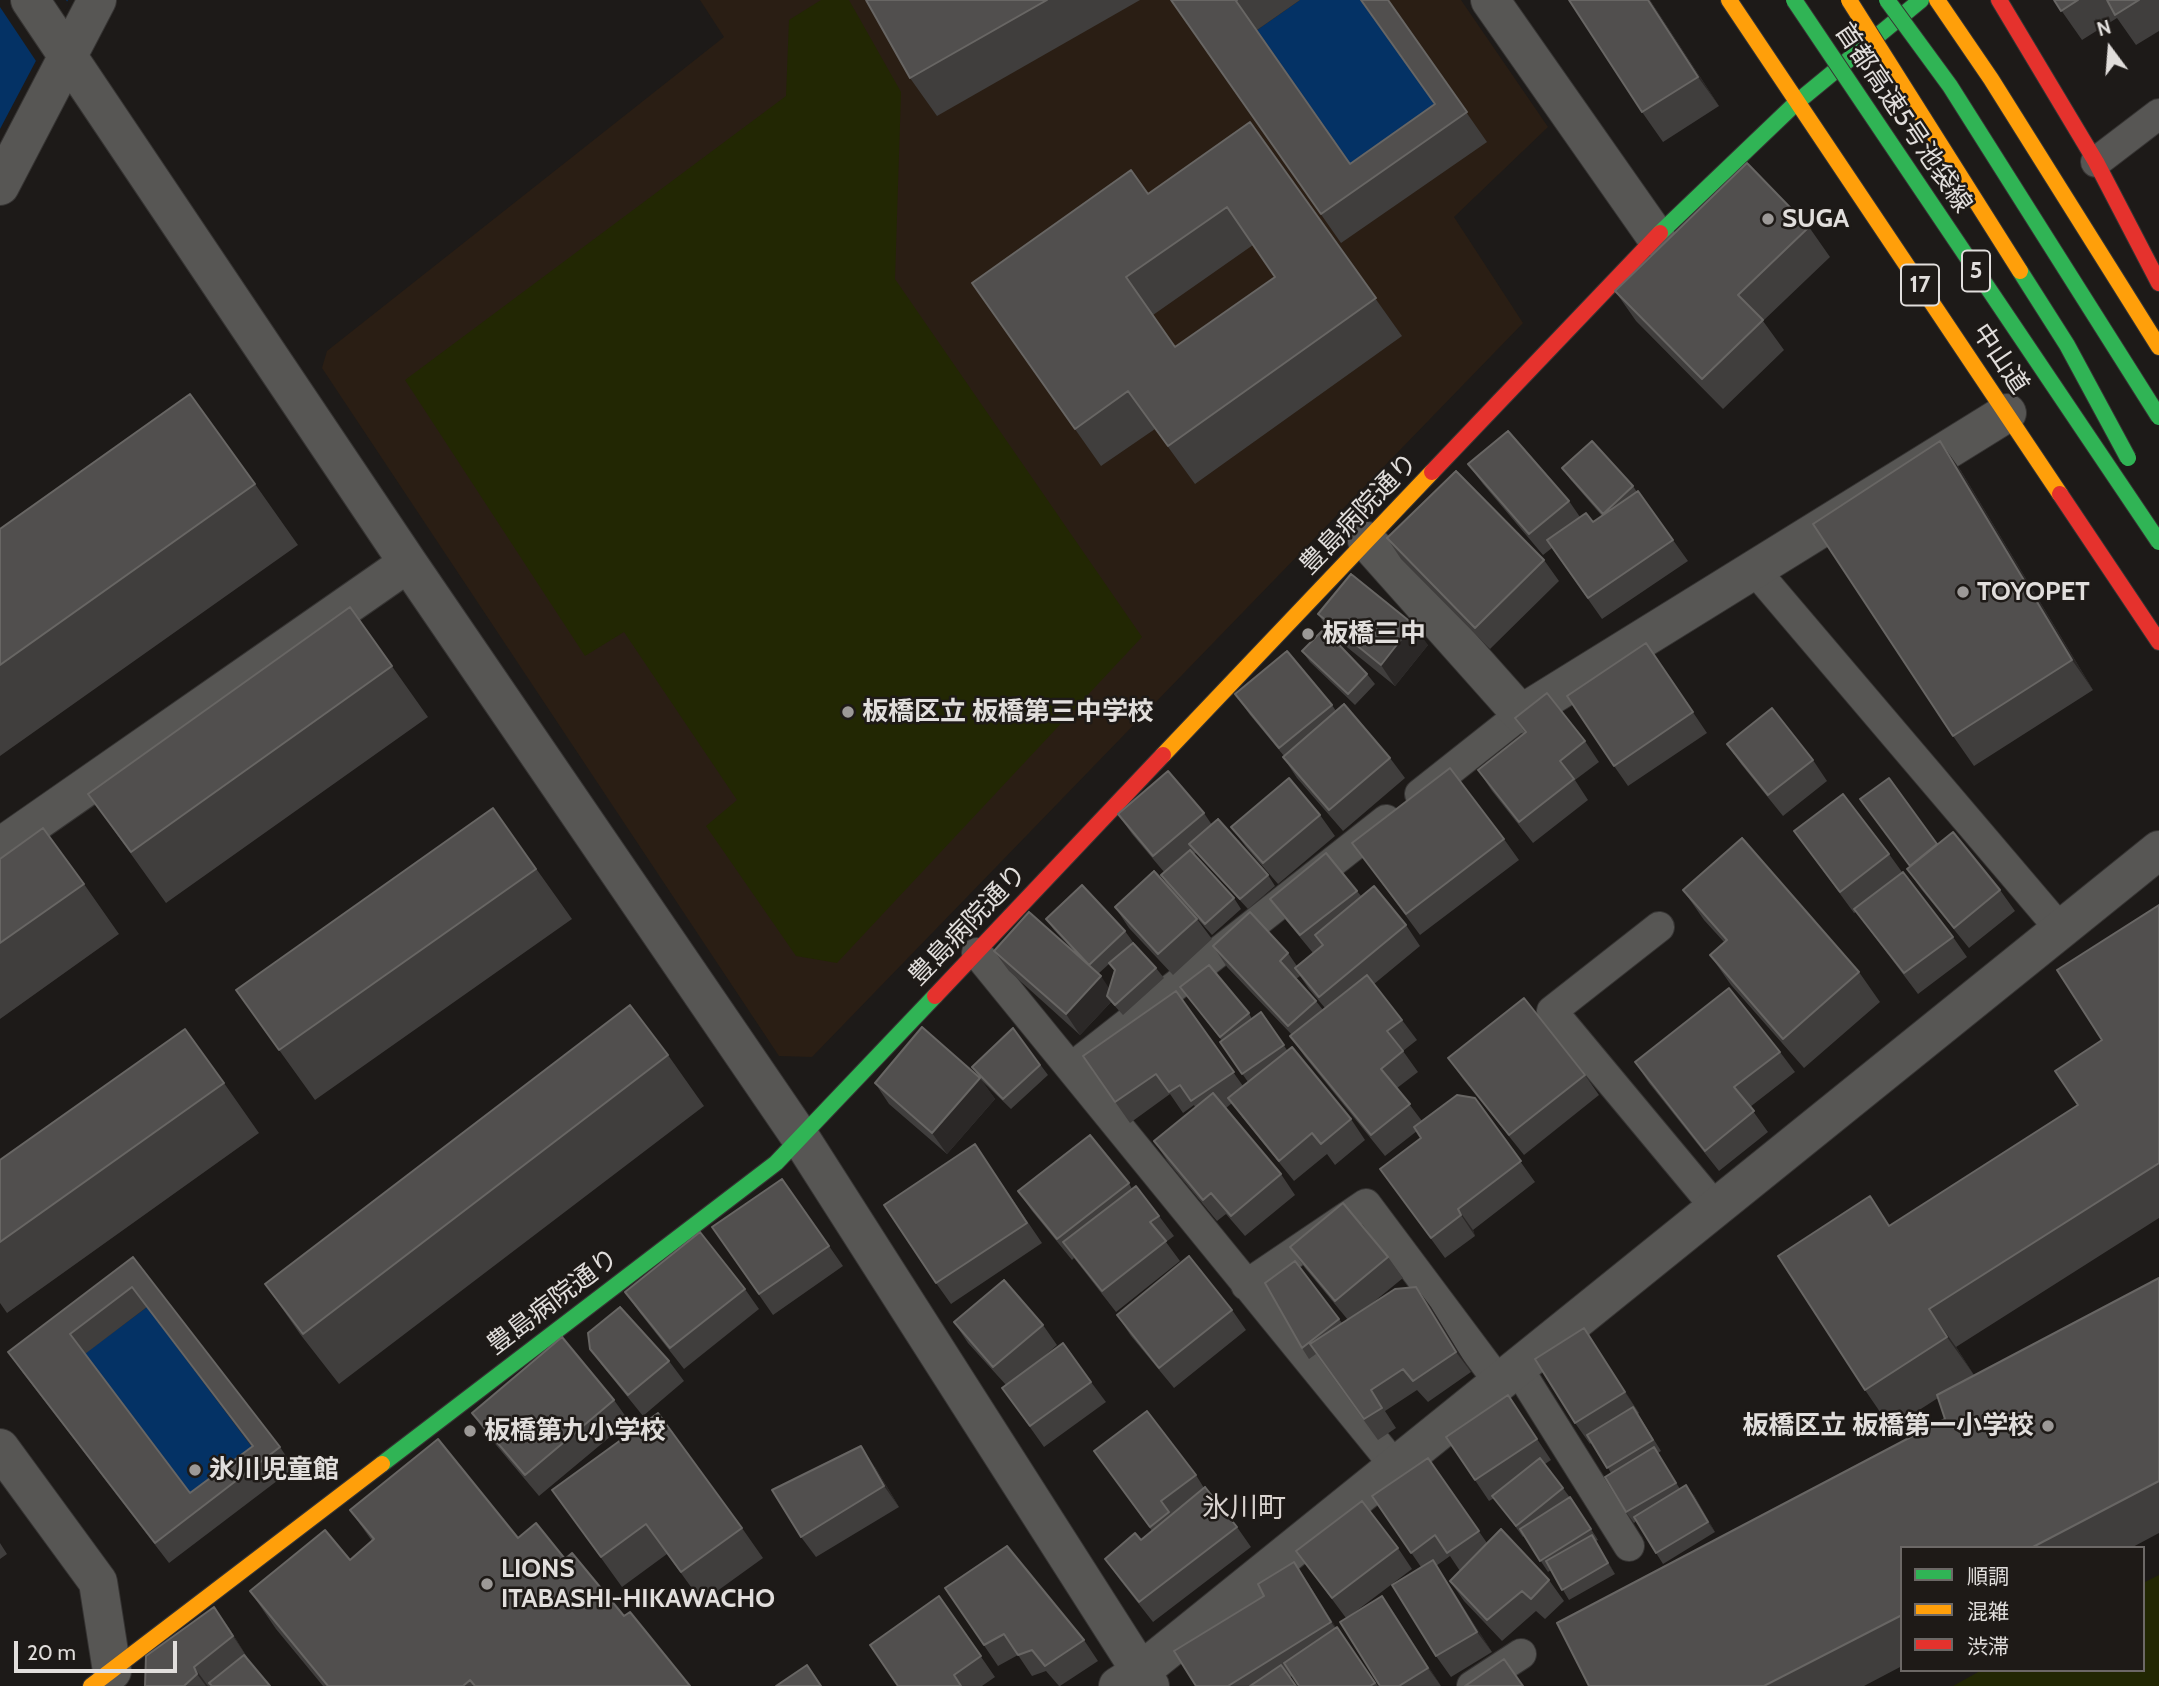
<!DOCTYPE html>
<html>
<head>
<meta charset="utf-8">
<style>
	body { margin:0 }
	#map { position:relative; width:2159px; height:1686px; overflow:hidden; background:#1d1a18; font-family:Cabin,"Noto Sans JP",sans-serif }
	canvas { display:block }
	.legend { position:absolute; left:1900px; top:1546px; width:245px; height:126px; box-sizing:border-box; background:#1e1a17; border:2px solid #6c6866; margin:0; padding:9px 12px; list-style:none; font-size:21px; color:#e1dedc }
	.legend li { display:flex; align-items:center; gap:14px; height:35px }
	.legend b { width:35px; border:2px solid #6c6866 }
	.north { position:absolute; left:2075px; top:14px; width:70px; height:70px; -webkit-text-stroke:5px #1e1a17; paint-order:stroke; rotate:344deg; font-size:19px; font-weight:700; line-height:28px; text-align:center; color:#e1dedc }
	.north::after { content:''; display:block; margin:auto; width:24px; height:32px; background:#e1dedc; clip-path:polygon(50% 0,100% 100%,50% 72%,0 100%) }
	.scale { position:absolute; left:14px; top:1641px; width:163px; height:32px; box-sizing:border-box; border:4px solid #e1dedc; border-top:0; padding-left:9px; font-size:21px; line-height:24px; white-space:nowrap; color:#e1dedc; -webkit-text-stroke:5px #1e1a17; paint-order:stroke }
</style>
</head>
<body>
<div id="map">
<canvas width="2159" height="1686"></canvas>
<ul class="legend">
<li><b style="height:9px;background:#30b455"></b>順調</li>
<li><b style="height:9px;background:#ff9f0a"></b>混雑</li>
<li><b style="height:9px;background:#e5322d"></b>渋滞</li>
</ul>
<div class="north">N</div>
<div class="scale">20 m</div>
</div>
<script>
const ctx = document.querySelector('canvas').getContext('2d');
ctx.lineJoin = 'round';
function fillPath(path, color) { ctx.fillStyle = color; ctx.fill(path, 'evenodd'); }
const toPath = rows => new Path2D(rows.map(r => 'M' + r).join(''));
function stroke(path, color, width, dash) { ctx.strokeStyle = color; ctx.lineWidth = width; ctx.lineCap = dash ? 'butt' : 'round'; ctx.setLineDash(dash || []); ctx.stroke(path); }
function label(font, color, halo, rows, align = 'center') {
  ctx.font = font + ' Cabin,"Noto Sans JP",sans-serif'; ctx.lineWidth = 5; ctx.setLineDash([]); ctx.textBaseline = 'middle'; ctx.strokeStyle = halo; ctx.fillStyle = color; for (const [text, x, y, turn = 0] of rows) {
    ctx.save(); ctx.translate(x, y); ctx.rotate((+turn || 0) * Math.PI / 180); ctx.textAlign = isNaN(turn) ? turn : align; if (halo) ctx.strokeText(text, 0, 0); ctx.fillText(text, 0, 0); ctx.restore();
  }
}
const education = toPath([
	[700,0,1461,0,1548,127,1454,217,1523,323,812,1057,779,1056,322,368,327,351,724,37]
]);
const green = toPath([
	[821,0,849,0,901,92,895,279,1142,637,837,963,796,956,706,826,737,800,624,632,585,656,405,380,786,96,789,20],
	[2159,1575,2159,1686,1953,1686,1982,1670,2143,1670,2143,1583]
]);
const water = toPath([
	[0,0,68,0,0,129],
	[1300,0,1361,0,1456,134,1371,194,1257,30],
	[147,1307,267,1467,205,1514,84,1354]
]);
const pier = toPath([
	[0,0,66,0,69,4,38,64,0,7]
]);
const lane = toPath([
	[2096,162,2159,114],
	[1753,568,2061,930],
	[1420,794,1521,714],
	[1659,927,1552,1011,1716,1208],
	[977,953,1395,1466],
	[1076,1064,1386,820],
	[1246,1285,1366,1204,1499,1382],
	[1517,1367,1629,1546],
	[1472,1686,1521,1654]
]);
const street = toPath([
	[30,0,408,563,800,1137,1150,1686],
	[1490,0,1656,237],
	[0,186,97,0],
	[1367,541,1521,714,2007,413],
	[0,847,408,563],
	[0,1448,98,1582,112,1671],
	[1118,1686,1140,1672,2159,850]
]);
const fast = toPath([
	[1660,233,1796,103,1921,0],
	[382,1464,776,1163,935,996]
]);
const slow = toPath([
	[1729,0,2060,494],
	[1937,0,1991,79,2159,347],
	[1163,755,1432,472],
	[91,1686,382,1464]
]);
const jam = toPath([
	[1999,0,2096,162,2159,283],
	[1432,472,1660,233],
	[2060,494,2159,642],
	[935,996,1163,755]
]);
const fastBridge = toPath([
	[1794,0,2159,542],
	[1887,0,1950,86,2159,417],
	[2020,271,2067,345,2128,458]
]);
const slowBridge = toPath([
	[1849,0,2020,271]
]);
const wall = toPath([
	[866,0,1140,0,937,116,910,78],
	[1171,0,1300,0,1257,30,1350,164,1435,104,1388,0,1487,142,1341,243],
	[1650,0,1719,106,1663,142,1642,112],
	[2054,0,2159,0,2159,31,2136,45,2117,18,2082,40],
	[1250,122,1402,336,1195,484,1155,429,1101,466,972,283,1148,194],
	[1253,245,1275,277,1175,347,1153,315],
	[1809,227,1830,257,1763,321,1784,350,1723,409,1636,321,1615,291],
	[1940,441,1961,471,2093,690,1974,766,1953,736],
	[1468,464,1569,501,1580,517,1593,522,1602,516,1570,479,1562,468,1633,486,1637,492,1638,491,1688,561,1602,619,1552,548,1543,555,1483,484],
	[255,484,298,545,0,756,0,529],
	[1387,538,1544,560,1559,581,1490,649,1401,559],
	[350,607,428,717,166,903,88,794],
	[1318,614,1428,645,1395,686,1332,635],
	[1646,643,1707,733,1628,786,1614,766],
	[1302,651,1367,674,1375,684,1355,705,1310,662],
	[1235,694,1332,705,1336,711,1390,758,1405,778,1343,831,1297,778,1283,757,1284,756,1250,715],
	[1515,718,1585,741,1599,762,1575,780,1588,800,1533,843,1492,791,1478,770,1525,733],
	[1727,744,1813,760,1827,781,1783,816,1741,764],
	[493,808,572,919,315,1100,236,990],
	[1204,813,1212,825,1268,875,1275,886,1248,909,1196,853,1194,854,1234,898,1241,909,1212,935,1168,886,1161,875,1164,872,1132,834,1118,814],
	[1320,815,1335,836,1278,884,1246,847,1231,827],
	[1794,831,1889,854,1902,872,1953,937,1967,957,1918,994,1856,912,1854,913],
	[1504,839,1519,860,1420,935,1352,843],
	[1937,844,2000,890,2015,911,1969,948,1921,889,1907,869],
	[0,859,84,884,119,934,0,1019],
	[1683,890,1859,972,1880,1002,1804,1068,1731,985,1710,955,1724,942,1704,920],
	[1357,891,1361,896,1406,925,1420,946,1374,984,1402,1020,1417,1040,1403,1051,1418,1072,1397,1088,1422,1121,1475,1098,1535,1182,1473,1230,1475,1236,1445,1258,1380,1169,1421,1138,1417,1131,1385,1156,1305,1057,1290,1036,1292,1035,1227,967,1213,946,1288,953,1297,966,1313,953,1285,919,1270,899],
	[1300,976,1309,989,1325,1008,1323,1010,1316,1001,1296,979],
	[2159,905,2159,1218,1956,1347,1974,1375,1967,1379,2159,1278,2159,1533,2131,1548,1902,1548,1902,1666,1864,1686,1589,1686,1945,1419,1938,1398,1891,1428,1865,1390,1890,1225,2078,1105,2102,1040],
	[1115,907,1197,919,1212,939,1173,975,1129,928],
	[1046,919,1125,931,1133,942,1098,974,1109,989,1115,971,1109,963,1156,968,1164,978,1123,1015,1111,1002,1080,1035,1009,971,994,951,1082,960,1054,930],
	[1180,987,1249,1013,1252,1019,1261,1012,1287,1050,1351,1119,1365,1140,1335,1165,1327,1154,1294,1181,1243,1118,1232,1103,1226,1108,1281,1174,1295,1195,1245,1236,1226,1214,1217,1221,1168,1162,1154,1141,1195,1107,1194,1105,1183,1113,1170,1094,1130,1123,1083,1056,1176,991,1243,1086,1248,1082,1220,1042,1222,1041],
	[1013,1028,1048,1075,1011,1109,981,1080,995,1099,947,1154,889,1104,875,1083,979,1077,972,1067],
	[1780,1052,1795,1072,1750,1107,1768,1132,1719,1171,1649,1083,1635,1062],
	[668,1055,704,1106,339,1384,300,1334,265,1284],
	[1448,1058,1585,1075,1599,1095,1524,1155,1463,1079],
	[224,1083,259,1133,7,1313,0,1303,0,1160],
	[989,1165,1042,1243,951,1304,936,1283],
	[782,1179,843,1266,773,1315,712,1227],
	[1129,1183,1132,1189,1159,1216,1174,1236,1166,1242,1180,1261,1116,1312,1074,1258,1072,1260,1032,1211,1018,1191],
	[1290,1247,1388,1257,1403,1278,1370,1305,1416,1287,1431,1307,1471,1372,1428,1402,1417,1390,1385,1411,1396,1428,1378,1440,1316,1354,1309,1359,1302,1348,1295,1261,1342,1323,1348,1320,1305,1268],
	[133,1257,280,1447,294,1468,169,1563,23,1373,8,1352],
	[147,1307,252,1447,190,1493,85,1354],
	[745,1289,759,1309,684,1369,640,1313,625,1292],
	[1232,1310,1246,1330,1174,1388,1131,1336,1117,1315],
	[954,1322,1043,1325,1057,1345,1041,1359,1091,1382,1106,1402,1044,1447,1002,1388,1006,1385,968,1343],
	[1584,1328,1639,1413,1638,1414,1661,1451,1658,1453,1680,1489,1694,1495,1715,1532,1663,1564,1636,1521,1634,1523,1626,1512,1611,1473,1592,1442,1590,1444,1575,1423],
	[590,1349,669,1361,684,1381,643,1416,605,1369],
	[1508,1395,1551,1460,1545,1464,1577,1507,1598,1540,1596,1541,1615,1574,1569,1600,1551,1570,1548,1572,1524,1536,1523,1537,1494,1498,1489,1501,1446,1437],
	[614,1400,629,1421,539,1496,486,1433,472,1413],
	[1094,1451,1196,1475,1204,1488,1237,1527,1251,1547,1153,1622,1120,1580,1105,1559,1141,1540,1152,1531],
	[1428,1458,1487,1543,1549,1580,1564,1601,1545,1619,1536,1611,1502,1641,1464,1601,1450,1581,1460,1571,1450,1556,1436,1566,1492,1652,1451,1677,1436,1656,1421,1567,1372,1496],
	[875,1467,899,1507,816,1557,801,1537],
	[552,1490,742,1528,763,1558,702,1602,667,1554,622,1587],
	[350,1510,518,1538,565,1559,624,1616,690,1686,323,1686,276,1629,250,1591,350,1560,372,1541],
	[0,1543,7,1554,0,1559],
	[1398,1548,1412,1569,1347,1618,1382,1596,1441,1686,1380,1686,1346,1618,1296,1551],
	[1308,1583,1336,1628,1378,1686,1299,1686,1292,1676,1290,1677,1296,1686,1196,1686],
	[945,1588,1084,1640,1098,1661,1060,1686,1059,1686,1046,1671,1032,1676,1018,1655,998,1666],
	[939,1596,995,1677,982,1686,898,1686],
	[214,1607,229,1628,247,1657,246,1658,270,1686,145,1686]
]);
const shadedWall = toPath([
	[1648,0,1650,0,1719,106,1698,77],
	[1940,441,1961,471,2093,690,2072,660],
	[1413,624,1428,645,1395,686,1381,665],
	[1101,976,1115,997,1107,996,1111,1002,1080,1035,1066,1014],
	[980,1078,995,1099,947,1154,932,1133],
	[1458,1209,1473,1230,1475,1236,1461,1215],
	[1416,1287,1431,1307,1471,1372,1456,1352],
	[1929,1309,1956,1347,1974,1375,1947,1337],
	[1584,1328,1598,1349,1639,1413,1625,1392],
	[861,1446,875,1467,899,1507,884,1486],
	[1686,1485,1694,1495,1715,1532,1708,1522],
	[1592,1535,1599,1546,1615,1574,1608,1563],
	[1433,1560,1447,1581,1492,1652,1477,1632],
	[1294,1562,1308,1583,1346,1643,1331,1622],
	[1382,1596,1396,1616,1441,1686,1428,1668],
	[214,1607,229,1628,247,1657,233,1636],
	[194,1667,208,1686,206,1686,197,1674]
]);
const building = toPath([
	[866,0,1047,0,910,78,866,0],
	[1171,0,1237,0,1236,1,1350,164,1435,104,1361,0,1388,0,1467,112,1321,214,1171,0],
	[1569,0,1648,0,1698,77,1642,112,1569,0],
	[2054,0,2078,0,2061,11,2054,0],
	[2107,0,2139,0,2115,15,2107,0],
	[1250,122,1376,298,1168,446,1128,391,1075,429,972,283,1131,170,1148,194,1250,122],
	[1227,207,1275,277,1175,347,1126,277,1227,207],
	[1747,163,1809,227,1738,295,1763,320,1702,379,1615,291,1747,163],
	[190,394,255,484,0,665,0,529,190,394],
	[1508,431,1569,501,1529,534,1468,464,1508,431],
	[1592,441,1633,486,1603,514,1562,468,1592,441],
	[1940,441,2072,660,1953,736,1813,524,1940,441],
	[1456,471,1544,560,1475,628,1387,538,1456,471],
	[1638,491,1673,540,1588,598,1547,540,1586,513,1593,522,1638,491],
	[1351,574,1413,624,1381,665,1318,614,1351,574],
	[350,607,392,666,131,852,88,794,350,607],
	[1324,629,1367,674,1348,694,1302,651,1324,629],
	[1646,643,1693,712,1614,766,1567,696,1646,643],
	[1287,651,1332,705,1279,748,1235,694,1287,651],
	[1547,693,1585,741,1560,761,1574,779,1519,822,1478,770,1526,732,1515,718,1547,693],
	[1344,704,1390,758,1329,810,1283,757,1344,704],
	[1772,708,1813,760,1768,795,1727,744,1772,708],
	[1450,768,1504,839,1406,914,1352,843,1450,768],
	[1168,771,1204,813,1153,856,1118,814,1168,771],
	[1289,778,1320,815,1263,863,1231,827,1289,778],
	[1889,778,1937,844,1910,866,1860,799,1889,778],
	[1843,794,1889,854,1840,892,1794,831,1843,794],
	[493,808,536,869,279,1050,236,990,493,808],
	[1218,819,1268,875,1240,899,1189,844,1218,819],
	[43,828,84,884,0,943,0,859,43,828],
	[1953,832,2000,890,1954,928,1907,869,1953,832],
	[1742,838,1859,972,1783,1039,1710,955,1727,940,1683,890,1742,838],
	[1190,850,1234,898,1205,924,1161,875,1190,850],
	[1326,853,1357,891,1300,935,1270,899,1326,853],
	[1154,871,1197,919,1158,954,1115,907,1154,871],
	[1903,872,1953,937,1904,973,1854,909,1903,872],
	[1082,885,1125,931,1089,965,1046,919,1082,885],
	[1374,886,1406,925,1319,997,1295,968,1323,945,1315,935,1374,886],
	[2159,905,2159,1163,1929,1309,1947,1337,1865,1390,1778,1256,1870,1196,1889,1226,2078,1105,2055,1071,2102,1040,2057,970,2159,905],
	[1029,912,1101,976,1066,1014,994,951,1029,912],
	[1250,912,1288,953,1280,961,1316,1001,1288,1026,1213,946,1250,912],
	[1133,943,1156,968,1115,1005,1107,996,1115,970,1109,963,1133,943],
	[1209,965,1249,1013,1220,1037,1180,987,1209,965],
	[1367,975,1402,1020,1387,1031,1403,1051,1381,1069,1410,1104,1371,1135,1290,1036,1367,975],
	[1729,988,1780,1052,1734,1087,1754,1111,1705,1151,1635,1062,1729,988],
	[1176,991,1234,1072,1191,1101,1180,1085,1169,1092,1156,1074,1115,1102,1083,1056,1176,991],
	[1524,998,1585,1075,1509,1135,1448,1058,1524,998],
	[630,1005,668,1055,303,1334,265,1284,630,1005],
	[1261,1012,1284,1045,1242,1074,1220,1042,1261,1012],
	[922,1027,980,1078,932,1133,875,1083,922,1027],
	[1013,1028,1040,1065,1003,1099,972,1067,1013,1028],
	[185,1029,224,1083,0,1242,0,1160,185,1029],
	[1292,1047,1351,1119,1321,1144,1312,1133,1279,1161,1228,1098,1292,1047],
	[1213,1093,1281,1174,1231,1216,1211,1193,1203,1200,1154,1141,1213,1093],
	[1457,1095,1475,1098,1521,1161,1458,1209,1461,1215,1431,1238,1380,1169,1421,1138,1414,1127,1457,1095],
	[1090,1135,1129,1183,1057,1239,1018,1191,1090,1135],
	[975,1144,1027,1223,936,1283,884,1205,975,1144],
	[782,1179,829,1246,759,1294,712,1227,782,1179],
	[1136,1186,1159,1216,1150,1222,1166,1241,1102,1291,1063,1242,1136,1186],
	[1343,1203,1388,1257,1335,1301,1290,1247,1343,1203],
	[700,1232,745,1289,670,1348,625,1292,700,1232],
	[1189,1256,1232,1310,1159,1368,1117,1315,1189,1256],
	[133,1257,280,1447,155,1543,8,1352,133,1257],
	[132,1287,253,1446,190,1493,70,1334,132,1287],
	[1295,1261,1339,1319,1302,1348,1265,1283,1295,1261],
	[2159,1278,2159,1481,2031,1548,1902,1548,1902,1615,1764,1686,1589,1686,1557,1623,1945,1419,1937,1395,2159,1278],
	[1004,1280,1043,1325,993,1367,954,1322,1004,1280],
	[1416,1287,1456,1352,1413,1381,1403,1369,1371,1390,1382,1408,1364,1419,1310,1344,1395,1289,1416,1287],
	[620,1307,669,1361,628,1395,590,1349,588,1333,620,1307],
	[1584,1328,1625,1392,1575,1423,1535,1359,1584,1328],
	[562,1337,614,1400,525,1475,472,1413,562,1337],
	[1063,1343,1091,1382,1030,1426,1002,1388,1063,1343],
	[1508,1395,1537,1439,1475,1480,1446,1437,1508,1395],
	[1633,1407,1653,1440,1607,1468,1587,1435,1633,1407],
	[1147,1411,1196,1475,1161,1501,1169,1512,1150,1527,1094,1451,1147,1411],
	[658,1413,742,1528,681,1572,646,1524,601,1557,552,1490,658,1413],
	[438,1439,518,1538,536,1523,565,1559,572,1553,624,1616,630,1612,690,1686,475,1686,470,1680,463,1686,328,1686,250,1591,325,1530,350,1560,374,1539,350,1510,438,1439],
	[861,1446,884,1486,801,1537,772,1490,861,1446],
	[1654,1447,1676,1483,1626,1512,1605,1477,1654,1447],
	[1428,1458,1479,1531,1447,1553,1435,1535,1411,1553,1372,1496,1428,1458],
	[1540,1458,1563,1488,1516,1526,1492,1496,1540,1458],
	[1686,1485,1708,1522,1656,1553,1634,1517,1686,1485],
	[1205,1487,1237,1527,1139,1602,1105,1559,1135,1533,1141,1540,1205,1487],
	[1570,1497,1591,1529,1540,1561,1520,1529,1570,1497],
	[1362,1501,1398,1548,1332,1598,1296,1551,1362,1501],
	[1501,1529,1549,1580,1531,1599,1522,1591,1487,1620,1450,1581,1501,1529],
	[1592,1535,1608,1563,1562,1590,1546,1561,1592,1535],
	[1007,1546,1084,1640,1045,1666,1032,1650,1018,1655,1004,1634,984,1645,945,1588,1007,1546],
	[1433,1560,1477,1632,1436,1656,1392,1585,1433,1560],
	[1294,1562,1331,1622,1228,1686,1196,1686,1174,1651,1264,1596,1258,1584,1294,1562],
	[939,1596,981,1656,954,1675,961,1686,898,1686,870,1645,939,1596],
	[1382,1596,1428,1668,1399,1686,1380,1686,1340,1622,1382,1596],
	[214,1607,233,1636,194,1667,197,1674,184,1686,145,1686,146,1656,214,1607],
	[1337,1627,1375,1683,1370,1686,1299,1686,1284,1663,1337,1627],
	[244,1655,270,1686,212,1686,209,1683,244,1655],
	[1504,1659,1523,1686,1465,1686,1504,1659],
	[807,1665,821,1686,776,1686,807,1665],
	[1281,1665,1296,1686,1250,1686,1281,1665]
]);
const markers = [
	[1768,219,7,"#9c9997"],
	[1963,592,7,"#9c9997"],
	[1308,634,7,"#9c9997"],
	[848,712,7,"#9c9997"],
	[2048,1426,7,"#9c9997"],
	[470,1431,7,"#9c9997"],
	[195,1470,7,"#9c9997"],
	[487,1584,7,"#9c9997"]
];
const shields = [
	[1976,271,28],
	[1920,285,38]
];
const shieldNames = [
	["5",1976,271],
	["17",1920,285]
];
const streetNames = [
	["首都高速5号池袋線",1903,118,56],
	["中山道",2000,359,56],
	["豊島病院通り",1359,514,-46],
	["豊島病院通り",968,925,-46],
	["豊島病院通り",553,1302,-37]
];
const poiNames = [
	["SUGA",1782,219],
	["TOYOPET",1977,592],
	["板橋三中",1322,634],
	["板橋区立 板橋第三中学校",862,712],
	["板橋区立 板橋第一小学校",2034,1426,"right"],
	["板橋第九小学校",484,1431],
	["氷川児童館",209,1470],
	["LIONS",501,1569],
	["ITABASHI-HIKAWACHO",501,1599]
];
const neighbourhoodNames = [
	["氷川町",1244,1509]
];
fillPath(education, '#2a1e14');
fillPath(green, '#222703');
fillPath(water, '#043265');
fillPath(pier, '#1d1a18');
stroke(lane, '#363433', 32);
stroke(street, '#363433', 40);
stroke(fast, '#363433', 18);
stroke(slow, '#363433', 18);
stroke(jam, '#363433', 18);
stroke(lane, '#575654', 30);
stroke(street, '#575654', 38);
stroke(fast, '#30b455', 16);
stroke(slow, '#ff9f0a', 16);
stroke(jam, '#e5322d', 16);
stroke(fastBridge, '#363433', 18, []);
stroke(slowBridge, '#363433', 18, []);
stroke(fastBridge, '#30b455', 16);
stroke(slowBridge, '#ff9f0a', 16);
fillPath(wall, '#403e3d');
fillPath(shadedWall, '#2b2827');
fillPath(building, '#514f4e');
stroke(building, '#686664', 2);
for (const [x, y, r, color] of markers) { const dot = new Path2D(); dot.arc(x, y, r, 0, 2 * Math.PI); ctx.fillStyle = color; ctx.fill(dot); stroke(dot, '#1e1a17', 2.5); }
for (const [x, y, w] of shields) { const box = new Path2D(); box.roundRect(x - w / 2, y - 20.5, w, 41, 5); ctx.fillStyle = '#1e1a17'; ctx.fill(box); stroke(box, '#e1dedc', 2); }
label('bold 24px', '#e1dedc', null, shieldNames);
label('26px', '#e1dedc', '#1e1a17', streetNames);
label('bold 26px', '#e1dedc', '#1e1a17', poiNames, 'left');
label('28px', '#d8d2cf', '#1e1a17', neighbourhoodNames);
</script>
</body>
</html>
